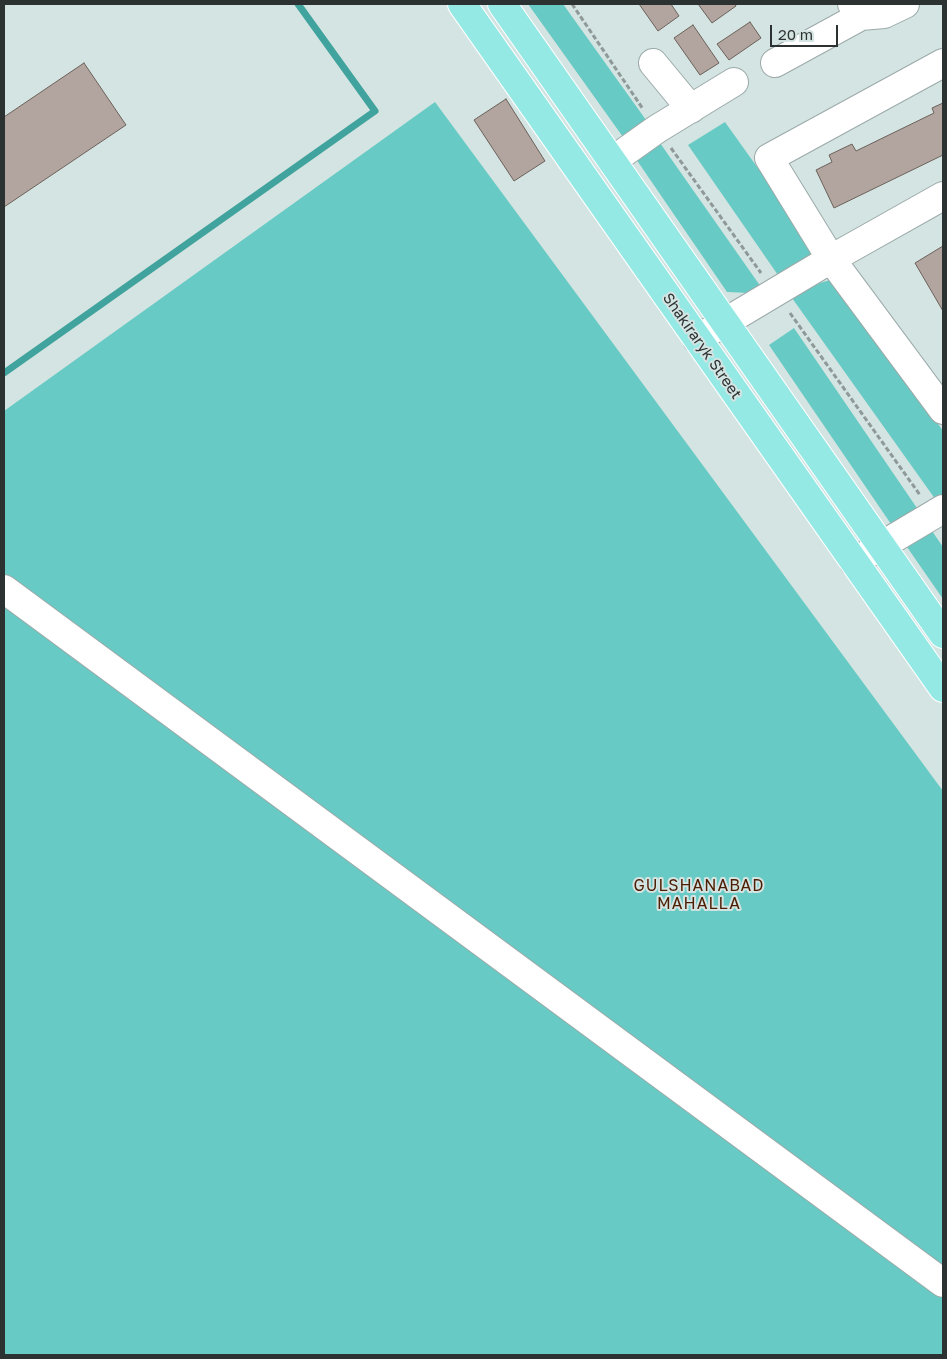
<!DOCTYPE html>
<html>
<head>
<meta charset="utf-8">
<style>
	body { margin:0 }
	#map { position:relative; width:947px; height:1359px; overflow:hidden; background:#d4e4e2; font-family:"Golos Text",sans-serif }
	canvas { display:block }
	.frame { position:absolute; inset:0; border:5px solid #2c3231; pointer-events:none }
	.scale { position:absolute; left:770px; top:25px; width:68px; height:22px; box-sizing:border-box; border:2px solid #2c3231; border-top:0; padding-left:6px; font-size:15px; line-height:18px; white-space:nowrap; color:#2c3231; -webkit-text-stroke:4px #d4e4e2; paint-order:stroke }
</style>
</head>
<body>
<div id="map">
<canvas width="947" height="1359"></canvas>
<div class="frame"></div>
<div class="scale">20 m</div>
</div>
<script>
const ctx = document.querySelector('canvas').getContext('2d');
ctx.lineJoin = 'round';
function fillPath(path, color) { ctx.fillStyle = color; ctx.fill(path, 'evenodd'); }
const toPath = rows => new Path2D(rows.map(r => 'M' + r).join(''));
function stroke(path, color, width, dash) { ctx.strokeStyle = color; ctx.lineWidth = width; ctx.lineCap = dash ? 'butt' : 'round'; ctx.setLineDash(dash || []); ctx.stroke(path); }
function label(font, color, halo, rows, align = 'center') {
  ctx.font = font + ' "Golos Text",sans-serif'; ctx.lineWidth = 4; ctx.setLineDash([]); ctx.textBaseline = 'middle'; ctx.strokeStyle = halo; ctx.fillStyle = color; for (const [text, x, y, turn = 0] of rows) {
    ctx.save(); ctx.translate(x, y); ctx.rotate((+turn || 0) * Math.PI / 180); ctx.textAlign = isNaN(turn) ? turn : align; if (halo) ctx.strokeText(text, 0, 0); ctx.fillText(text, 0, 0); ctx.restore();
  }
}
const green = toPath([
	[528,4,563,4,646,120,623,137],
	[435,102,943,791,943,1355,4,1355,4,411],
	[725,122,807,237,811,251,809,259,780,278,688,145],
	[660,143,761,287,750,293,727,292,636,159],
	[830,280,841,285,943,431,943,499,938,503,792,298,820,283],
	[794,328,919,511,893,527,769,345],
	[932,531,943,547,943,599,907,547]
]);
const stream = toPath([
	[4,373,375,111,298,4]
]);
const building = toPath([
	[639,4,671,4,679,16,658,31,639,4],
	[698,4,735,4,736,6,712,23,698,4],
	[750,22,761,38,729,60,717,44,750,22],
	[693,25,719,63,700,75,674,38,693,25],
	[84,63,126,125,4,207,4,117,84,63],
	[506,99,545,161,514,181,474,120,506,99],
	[943,103,943,155,834,208,816,170,832,162,829,155,852,144,856,151,934,113,932,108,943,103],
	[943,246,943,311,915,263,943,246]
]);
const path = toPath([
	[572,4,643,109],
	[671,148,761,273],
	[790,313,920,495]
]);
const minor = toPath([
	[852,4,861,16,884,14,905,4],
	[653,63,691,109],
	[775,63,861,16],
	[943,63,769,158,831,259,943,410],
	[612,161,657,129,734,82],
	[697,339,831,259,943,196],
	[854,562,943,509],
	[4,589,943,1283]
]);
const major = toPath([
	[462,4,943,688],
	[502,4,943,634]
]);
const streetNames = [
	["Shakiraryk Street",702,346,55]
];
const neighbourhoodNames = [
	["GULSHANABAD",699,886],
	["MAHALLA",699,904]
];
fillPath(green, '#68cac4');
stroke(stream, '#41a39d', 7);
fillPath(building, '#b2a59f');
stroke(building, '#6b605a', 1);
stroke(minor, '#9baaa9', 30);
stroke(major, '#fff', 30);
stroke(path, '#8e9998', 3, [5, 2.5]);
stroke(minor, '#fff', 28);
stroke(major, '#95e9e5', 28);
label('15px', '#2c3231', '#d4e4e2', streetNames);
ctx.letterSpacing = '1px';
label('16px', '#4c1e02', '#d4e4e2', neighbourhoodNames);
ctx.letterSpacing = '0px';
</script>
</body>
</html>
